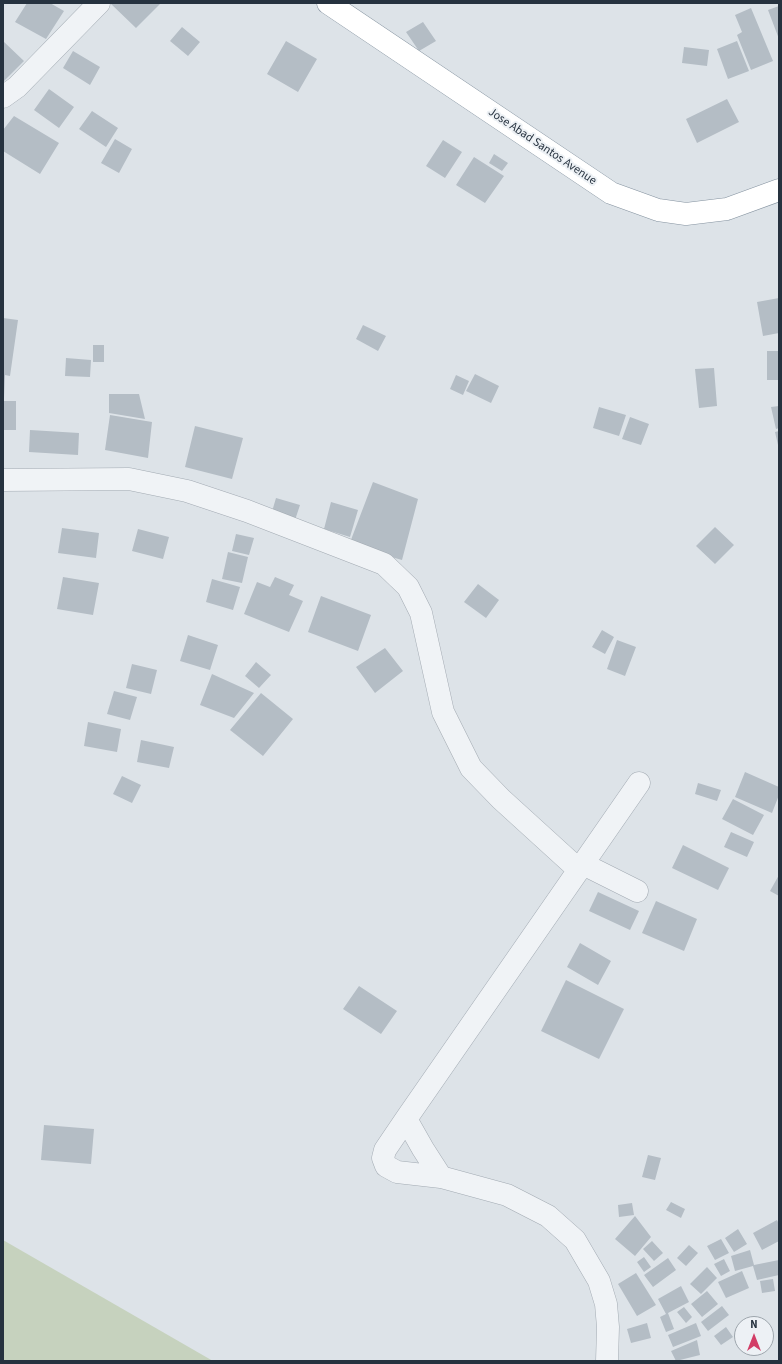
<!DOCTYPE html>
<html>
<head>
<meta charset="utf-8">
<style>
	body { margin:0 }
	#map { position:relative; width:782px; height:1364px; overflow:hidden; background:#dde3e8; font-family:"Source Sans 3",sans-serif }
	canvas { display:block }
	.frame { position:absolute; inset:0; border:4px solid #26323f; pointer-events:none }
	.north { position:absolute; left:734px; top:1316px; width:40px; height:40px; box-sizing:border-box; background:#edf1f5; border:1px solid #9da5ac; border-radius:50%; rotate:0deg; font-size:11px; font-weight:700; line-height:16px; text-align:center; color:#26323f }
	.north::after { content:''; display:block; margin:auto; width:14px; height:18px; background:#d23d66; clip-path:polygon(50% 0,100% 100%,50% 72%,0 100%) }
</style>
</head>
<body>
<div id="map">
<canvas width="782" height="1364"></canvas>
<div class="frame"></div>
<div class="north">N</div>
</div>
<script>
const ctx = document.querySelector('canvas').getContext('2d');
ctx.lineJoin = 'round';
function fillPath(path, color) { ctx.fillStyle = color; ctx.fill(path, 'evenodd'); }
const toPath = rows => new Path2D(rows.map(r => 'M' + r).join(''));
function stroke(path, color, width, dash) { ctx.strokeStyle = color; ctx.lineWidth = width; ctx.lineCap = dash ? 'butt' : 'round'; ctx.setLineDash(dash || []); ctx.stroke(path); }
function label(font, color, halo, rows, align = 'center') {
  ctx.font = font + ' "Source Sans 3",sans-serif'; ctx.lineWidth = 4; ctx.setLineDash([]); ctx.textBaseline = 'middle'; ctx.strokeStyle = halo; ctx.fillStyle = color; for (const [text, x, y, turn = 0] of rows) {
    ctx.save(); ctx.translate(x, y); ctx.rotate((+turn || 0) * Math.PI / 180); ctx.textAlign = isNaN(turn) ? turn : align; if (halo) ctx.strokeText(text, 0, 0); ctx.fillText(text, 0, 0); ctx.restore();
  }
}
const green = toPath([
	[3,1240,213,1361,3,1361]
]);
const building = toPath([
	[27,3,50,3,64,11,46,39,15,22],
	[110,3,161,3,136,28],
	[779,6,779,39,768,10],
	[751,8,773,61,751,70,737,35,742,32,735,15],
	[423,22,436,41,419,51,406,32],
	[182,27,200,42,188,56,170,41],
	[3,41,24,61,3,82],
	[286,41,317,59,298,92,267,74],
	[737,41,749,71,728,79,717,49],
	[684,47,709,50,707,66,682,63],
	[73,51,100,67,90,85,63,68],
	[49,89,74,107,59,128,34,110],
	[727,99,739,122,697,143,686,119],
	[92,111,118,128,106,147,79,129],
	[14,116,59,143,40,174,3,151,3,130],
	[115,139,132,149,119,173,101,163],
	[443,140,462,152,445,178,426,166],
	[494,154,508,163,502,171,489,163],
	[474,157,504,176,485,203,456,185],
	[779,298,779,333,763,336,757,302],
	[3,318,18,320,10,376,5,375,4,398,3,398],
	[363,325,386,336,378,351,356,339],
	[93,345,104,345,104,362,93,362],
	[767,351,779,351,779,380,767,380],
	[66,358,91,360,90,377,65,376],
	[714,368,717,406,699,408,695,369],
	[475,374,499,386,491,403,466,391],
	[456,375,469,381,463,395,450,389],
	[109,394,139,394,145,419,109,413],
	[3,401,16,401,16,430,3,430],
	[779,406,779,428,776,429,771,407],
	[599,407,626,415,619,436,593,428],
	[110,415,152,422,148,458,105,450],
	[630,417,649,424,641,445,622,439],
	[195,426,243,438,232,479,185,467],
	[30,430,79,433,78,455,29,452],
	[779,431,779,445,778,445,775,432],
	[373,482,418,499,402,560,349,545],
	[276,498,300,505,294,523,271,515],
	[331,502,358,510,350,537,324,529],
	[715,527,734,545,715,564,696,546],
	[62,528,99,533,96,558,58,553],
	[138,529,169,537,163,559,132,551],
	[236,534,254,538,249,555,232,551],
	[228,552,248,557,242,583,222,579],
	[63,577,99,583,93,615,57,609],
	[275,577,294,585,289,595,303,601,289,632,244,614,257,582,270,587],
	[212,579,240,587,233,610,206,602],
	[478,584,499,600,486,618,464,602],
	[321,596,371,615,358,651,308,632],
	[602,630,614,637,605,654,592,647],
	[188,635,218,645,210,670,180,661],
	[617,640,636,647,625,676,607,669],
	[385,648,403,671,375,693,356,667],
	[256,662,271,675,259,688,245,676],
	[132,664,157,670,151,694,126,688],
	[212,674,254,693,234,718,200,705],
	[114,691,137,697,130,720,107,714],
	[261,693,293,719,263,756,230,730],
	[88,722,121,729,117,752,84,746],
	[141,740,174,747,169,768,137,762],
	[745,772,779,787,779,795,772,813,735,797],
	[122,776,141,785,132,803,113,794],
	[698,783,721,790,717,801,695,794],
	[733,799,764,815,753,835,722,819],
	[731,832,754,842,747,857,724,847],
	[683,845,729,868,718,890,672,868],
	[779,875,779,896,770,891],
	[598,892,639,911,630,930,589,911],
	[656,901,697,919,684,951,642,933],
	[580,943,611,961,598,985,567,967],
	[566,980,624,1009,599,1059,541,1031],
	[359,986,397,1011,381,1034,343,1009],
	[44,1125,94,1129,91,1164,41,1160],
	[648,1155,661,1158,655,1180,642,1177],
	[671,1202,685,1209,681,1218,666,1210],
	[632,1203,634,1215,619,1217,618,1205],
	[635,1216,651,1237,635,1256,615,1239],
	[777,1220,779,1224,779,1241,762,1250,753,1233],
	[738,1229,747,1244,734,1252,725,1238],
	[721,1239,729,1253,715,1260,707,1246],
	[652,1241,663,1253,654,1261,643,1249],
	[689,1245,698,1253,686,1266,677,1258],
	[750,1250,754,1265,779,1260,779,1275,757,1280,753,1266,735,1271,731,1256],
	[644,1257,651,1267,644,1272,637,1262],
	[668,1258,676,1270,653,1287,644,1275],
	[724,1259,730,1271,721,1276,714,1264],
	[707,1267,717,1278,701,1294,690,1284],
	[742,1271,749,1288,726,1298,718,1282],
	[636,1273,656,1305,637,1316,618,1284],
	[773,1279,775,1291,762,1293,760,1281],
	[681,1286,689,1302,668,1313,674,1329,666,1332,660,1317,666,1314,658,1299],
	[707,1291,718,1304,702,1317,691,1304],
	[722,1306,729,1315,708,1331,701,1322],
	[684,1307,692,1317,686,1323,677,1312],
	[647,1323,651,1338,631,1343,627,1329],
	[696,1323,701,1336,673,1347,668,1335],
	[726,1327,733,1337,721,1345,714,1336],
	[697,1340,700,1355,676,1361,671,1351]
]);
const minor = toPath([
	[3,97,17,87,99,3],
	[3,480,129,479,187,491,247,511,384,564,408,587,421,613,443,712,471,768,501,799,579,870],
	[583,864,637,891],
	[406,1119,423,1149,441,1177],
	[607,1361,608,1327,606,1304,599,1281,575,1240,548,1216,507,1195,441,1177,397,1172,386,1166,383,1158,385,1150,406,1119,639,783]
]);
const highway = toPath([
	[328,3,611,193,658,210,686,214,727,209,779,190]
]);
const streetNames = [
	["Jose Abad Santos Avenue",542,147,34]
];
fillPath(green, '#c6d2be');
fillPath(building, '#b4bdc5');
stroke(minor, '#a2aab2', 23);
stroke(highway, '#84929f', 23);
stroke(minor, '#f0f3f6', 22);
stroke(highway, '#fff', 22);
label('12px', '#26323f', '#edf1f5', streetNames);
</script>
</body>
</html>
